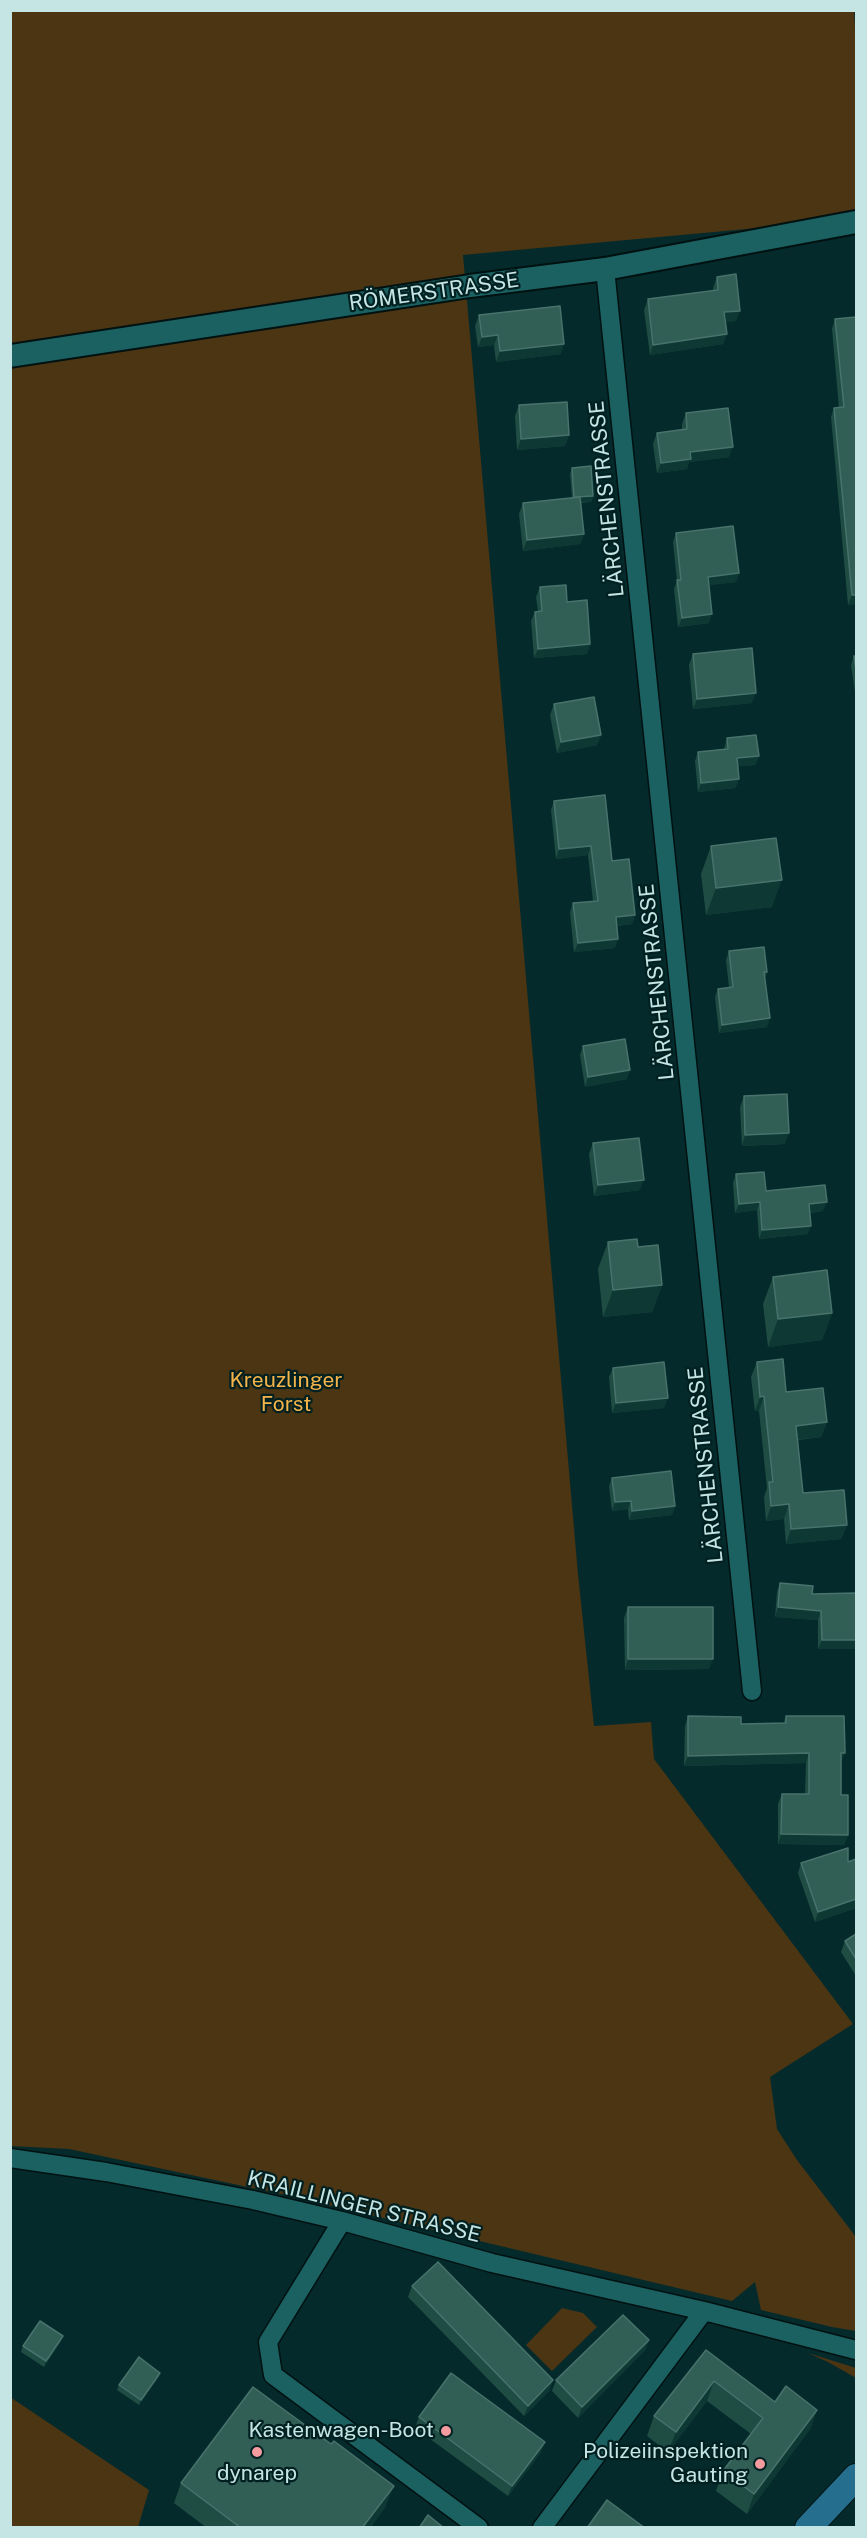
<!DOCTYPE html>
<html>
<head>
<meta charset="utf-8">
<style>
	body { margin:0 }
	#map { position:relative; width:867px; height:2538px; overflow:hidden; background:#052a2b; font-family:"Public Sans",sans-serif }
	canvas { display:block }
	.frame { position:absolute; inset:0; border:12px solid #c5e5e5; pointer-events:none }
</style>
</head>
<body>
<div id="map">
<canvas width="867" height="2538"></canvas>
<div class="frame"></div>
</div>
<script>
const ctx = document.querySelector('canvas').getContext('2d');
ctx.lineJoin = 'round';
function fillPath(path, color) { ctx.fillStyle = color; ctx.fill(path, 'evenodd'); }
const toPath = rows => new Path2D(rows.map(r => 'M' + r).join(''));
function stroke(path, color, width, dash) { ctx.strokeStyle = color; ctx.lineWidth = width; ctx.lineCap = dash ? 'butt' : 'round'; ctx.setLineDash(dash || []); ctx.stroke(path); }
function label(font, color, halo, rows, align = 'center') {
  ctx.font = font + ' "Public Sans",sans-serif'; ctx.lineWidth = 4.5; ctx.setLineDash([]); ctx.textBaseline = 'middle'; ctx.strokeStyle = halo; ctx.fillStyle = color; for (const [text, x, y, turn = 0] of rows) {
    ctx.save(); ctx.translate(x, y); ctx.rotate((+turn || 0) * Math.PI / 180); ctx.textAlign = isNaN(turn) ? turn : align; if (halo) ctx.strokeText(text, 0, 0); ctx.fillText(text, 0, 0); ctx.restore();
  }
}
const green = toPath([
	[10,11,854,11,856,45,856,219,463,255,578,1574,594,1726,651,1722,654,1759,853,2024,770,2077,777,2129,797,2160,856,2237,856,2331,832,2327,761,2310,755,2282,732,2301,290,2196,69,2149,11,2146],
	[562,2308,583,2313,597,2327,552,2371,526,2345],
	[808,2353,856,2368,856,2378,828,2362],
	[10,2397,149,2490,138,2527,11,2527]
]);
const minor = toPath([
	[605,269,752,1691],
	[10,2158,106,2172,253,2200,342,2221,492,2263,704,2311,856,2350],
	[342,2221,268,2342,273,2375,479,2528],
	[542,2528,704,2311]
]);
const tertiary = toPath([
	[10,356,470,286,605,269,856,222]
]);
const secondary = toPath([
	[808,2528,856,2477]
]);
const wall = toPath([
	[717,277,736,321,726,322,727,334,723,344,650,355,644,310,648,299,713,291,713,288],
	[479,315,561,354,496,362,494,345,478,347,475,326],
	[856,317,856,604,848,605,831,417,834,408,839,408,832,329,835,319],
	[519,405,569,435,565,446,517,450,515,416],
	[686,413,729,457,689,462,687,469,657,473,653,444,657,433,682,430,682,424],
	[572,468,593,496,591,502,581,503,584,534,580,544,523,551,519,514,523,503,572,498,570,474],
	[676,533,739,573,736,582,709,585,709,623,678,627,674,589,677,581,673,542],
	[540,587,567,602,590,644,587,654,534,658,531,621,535,612,538,611,536,597],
	[693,654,752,703,693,709,689,665],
	[854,656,856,656,856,692,855,692,851,665],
	[554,704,601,735,597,745,557,753,550,715],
	[727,738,759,756,755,765,737,766,739,779,735,788,698,792,695,761,698,752,724,749],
	[554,801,612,861,635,915,632,924,617,926,615,948,574,952,570,912,573,903,593,901,588,855,556,859,551,810],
	[711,846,772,907,706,915,701,874],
	[729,951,767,972,765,978,767,1027,719,1033,715,997,718,989,729,987,726,960],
	[583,1046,627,1079,585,1087,580,1055],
	[744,1096,785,1144,742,1146,740,1107],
	[593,1143,640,1190,594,1196,589,1154],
	[736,1174,766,1191,823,1211,810,1213,808,1234,759,1239,757,1210,735,1213,733,1183],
	[608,1242,638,1247,662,1285,652,1312,603,1317,598,1269],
	[773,1277,832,1313,822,1340,768,1347,763,1304],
	[757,1362,786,1392,827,1422,821,1437,798,1440,803,1493,847,1525,841,1539,786,1544,784,1519,766,1521,764,1497,767,1488,759,1411,755,1411,751,1377],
	[613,1368,664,1408,612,1413,609,1377],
	[612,1478,675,1506,672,1515,629,1520,628,1509,612,1511,609,1486],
	[780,1583,812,1594,856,1593,856,1649,818,1649,818,1620,775,1617,777,1592],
	[628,1607,709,1669,625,1670,624,1618],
	[688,1716,741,1724,783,1724,786,1716,841,1763,841,1795,848,1835,844,1845,778,1844,778,1804,782,1794,805,1794,806,1763,684,1766,685,1726],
	[856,1859,856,1908,815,1922,798,1873,801,1863,848,1862],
	[856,1934,856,1976,841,1952,845,1941],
	[412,2286,553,2380,549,2391,524,2416,408,2297],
	[649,2340,645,2350,578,2418,552,2391,556,2380],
	[61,2341,44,2367,21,2352,23,2346],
	[706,2350,775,2402,817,2410,810,2429,747,2514,716,2491,723,2471,751,2434,707,2401,668,2452,647,2436,654,2416],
	[160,2373,158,2378,139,2405,117,2390,119,2385],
	[419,2417,541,2452,508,2496,415,2428],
	[331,2444,386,2506,370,2528,207,2528,174,2503,181,2483]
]);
const shadedWall = toPath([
	[740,311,736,321,720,323,724,312],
	[727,334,723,344,650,355,653,345],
	[498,335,494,345,478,347,482,337],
	[564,344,561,354,496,362,500,351],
	[569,435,565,446,517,450,521,439],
	[733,447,729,457,689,462,687,469,657,473,661,463,690,452],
	[593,496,591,502,573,503,575,498],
	[584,534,580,544,523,551,527,540],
	[739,573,736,582,704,586,708,577],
	[852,595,856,595,856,604,848,605],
	[712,614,709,623,678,627,682,618],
	[590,644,587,654,534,658,538,649],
	[756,693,752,703,693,709,697,699],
	[601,735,597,745,557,753,561,742],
	[759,756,755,765,733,767,737,758],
	[739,779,735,788,698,792,701,783],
	[591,846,588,855,556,859,559,849],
	[782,880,772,907,706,915,716,888],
	[635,915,632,924,613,926,616,917],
	[618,939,615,948,574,952,578,943],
	[770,1018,767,1027,719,1033,722,1025],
	[630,1070,627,1079,585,1087,588,1077],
	[789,1133,785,1144,742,1146,745,1135],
	[644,1180,640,1190,594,1196,598,1185],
	[760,1202,757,1210,735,1213,739,1204],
	[827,1202,823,1211,806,1213,809,1204],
	[811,1226,808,1234,759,1239,762,1230],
	[662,1285,652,1312,603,1317,613,1290],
	[832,1313,822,1340,768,1347,778,1319],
	[764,1396,759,1411,755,1411,760,1397],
	[668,1398,664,1408,612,1413,616,1403],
	[827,1422,821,1437,791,1440,796,1426],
	[631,1501,628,1509,612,1511,615,1502],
	[789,1504,784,1519,766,1521,771,1506],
	[675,1506,672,1515,629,1520,632,1511],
	[847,1525,841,1539,786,1544,791,1529],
	[778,1607,821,1611,818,1620,775,1617],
	[822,1640,856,1640,856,1649,818,1649],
	[628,1659,713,1659,709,1669,625,1670],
	[809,1753,806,1763,684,1766,688,1756],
	[841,1753,845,1753,841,1763],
	[781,1834,848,1835,844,1845,778,1844],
	[856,1899,856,1908,815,1922,818,1912],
	[63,2336,61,2341,44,2367,46,2361],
	[649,2340,645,2350,578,2418,582,2407],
	[160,2373,158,2378,139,2405,141,2400],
	[553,2380,549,2391,524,2416,528,2406],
	[714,2381,707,2401,668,2452,676,2432],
	[817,2410,810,2429,747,2514,754,2494],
	[545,2442,541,2452,508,2496,512,2486],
	[394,2486,386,2506,370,2528,362,2528]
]);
const building = toPath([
	[736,274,740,311,724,312,727,334,653,345,648,299,718,290,717,277,736,274],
	[560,306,564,344,500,351,498,335,482,337,479,315,560,306],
	[856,317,856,595,852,595,834,408,844,407,835,319,856,317],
	[567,402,569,435,521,439,519,405,567,402],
	[728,408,733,447,690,452,691,459,661,463,657,433,687,429,686,413,728,408],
	[591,466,593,496,574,497,572,468,591,466],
	[580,497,584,534,527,540,523,503,580,497],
	[733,526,739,573,708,577,712,614,682,618,677,580,681,580,676,533,733,526],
	[566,585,567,602,587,600,590,644,538,649,535,612,542,611,540,587,566,585],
	[752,648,756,693,697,699,693,654,752,648],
	[854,656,856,656,856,670,854,656],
	[594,697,601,735,561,742,554,704,594,697],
	[756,735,759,756,737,758,739,779,701,783,698,752,728,749,727,738,756,735],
	[605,795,612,861,629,859,635,915,616,917,618,939,578,943,573,903,598,901,591,846,559,849,554,801,605,795],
	[776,838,782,880,716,888,711,846,776,838],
	[764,947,767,972,764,972,770,1018,722,1025,718,989,733,987,729,951,764,947],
	[625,1039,630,1070,588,1077,583,1046,625,1039],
	[787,1094,789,1133,745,1135,744,1096,787,1094],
	[639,1138,644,1180,598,1185,593,1143,639,1138],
	[764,1172,766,1191,825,1185,827,1202,809,1204,811,1226,762,1230,760,1202,739,1204,736,1174,764,1172],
	[637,1239,638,1247,658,1245,662,1285,613,1290,608,1242,637,1239],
	[827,1270,832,1313,778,1319,773,1277,827,1270],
	[783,1359,786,1392,823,1388,827,1422,796,1426,803,1493,844,1490,847,1525,791,1529,789,1504,771,1506,769,1482,773,1482,764,1396,760,1397,757,1362,783,1359],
	[664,1362,668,1398,616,1403,613,1368,664,1362],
	[671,1471,675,1506,632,1511,631,1501,615,1502,612,1478,671,1471],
	[780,1583,813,1586,812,1594,856,1593,856,1640,822,1640,821,1611,778,1607,780,1583],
	[628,1607,713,1607,713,1659,628,1659,628,1607],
	[688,1716,741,1717,741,1724,786,1723,786,1716,844,1716,845,1753,841,1753,841,1795,848,1795,848,1835,781,1834,782,1794,809,1794,809,1753,688,1756,688,1716],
	[848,1848,848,1862,856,1859,856,1899,818,1912,801,1863,848,1848],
	[856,1934,856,1959,845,1941,856,1934],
	[438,2262,553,2380,528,2406,412,2286,438,2262],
	[623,2315,649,2340,582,2407,556,2380,623,2315],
	[40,2321,63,2336,46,2361,23,2346,40,2321],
	[706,2350,775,2402,786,2386,817,2410,754,2494,723,2471,763,2418,714,2381,676,2432,654,2416,706,2350],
	[139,2357,160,2373,141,2400,119,2385,139,2357],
	[451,2373,545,2442,512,2486,419,2417,451,2373],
	[253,2387,331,2444,334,2441,394,2486,362,2528,241,2528,181,2483,253,2387],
	[607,2500,645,2528,587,2528,607,2500],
	[428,2515,444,2528,419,2528,428,2515]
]);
const markers = [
	[446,2431,6,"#f49b9f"],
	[257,2452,6,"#f49b9f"],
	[760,2464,6,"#f49b9f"]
];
const streetNames = [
	["RÖMERSTRASSE",434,292,-8],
	["LÄRCHENSTRASSE",607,499,-96],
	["LÄRCHENSTRASSE",657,982,-96],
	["LÄRCHENSTRASSE",706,1465,-96],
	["KRAILLINGER STRASSE",364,2207,14]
];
const parkNames = [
	["Kreuzlinger",286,1381],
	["Forst",286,1405]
];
const poiNames = [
	["Kastenwagen-Boot",434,2431],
	["Polizeiinspektion",748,2452],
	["Gauting",748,2476],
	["dynarep",257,2474,"center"]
];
fillPath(green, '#4b3513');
stroke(minor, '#011', 21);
stroke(tertiary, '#011', 26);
stroke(secondary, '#011', 28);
stroke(minor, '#1b6162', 18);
stroke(tertiary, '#1b6162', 22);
stroke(secondary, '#266e8d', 26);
fillPath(wall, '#1f4d44');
fillPath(shadedWall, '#0d3833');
fillPath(building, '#315e55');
stroke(building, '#48736c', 1.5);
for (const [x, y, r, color] of markers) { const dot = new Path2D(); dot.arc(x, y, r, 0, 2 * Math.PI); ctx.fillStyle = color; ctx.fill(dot); stroke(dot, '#002021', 2); }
label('21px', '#c5e5e5', '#002021', streetNames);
label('21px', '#f5b449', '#002021', parkNames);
label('21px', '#c5e5e5', '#002021', poiNames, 'right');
</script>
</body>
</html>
